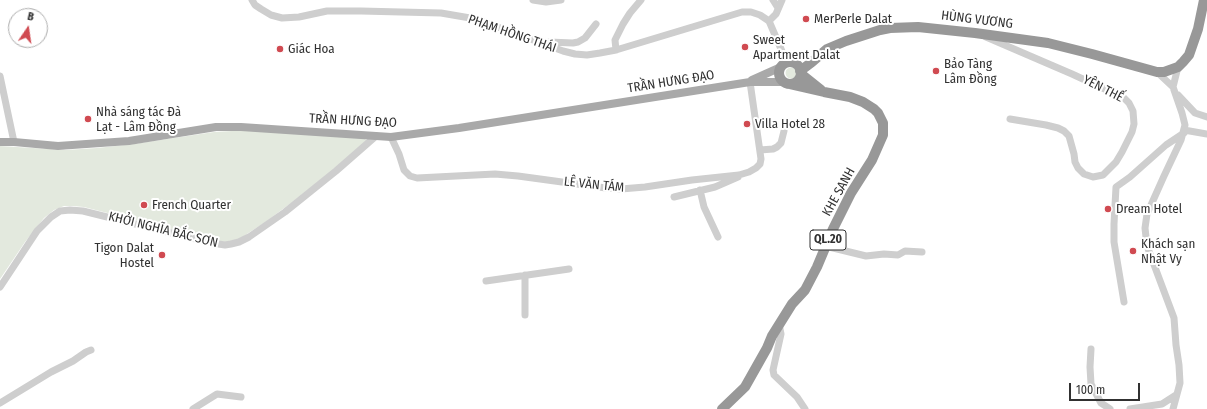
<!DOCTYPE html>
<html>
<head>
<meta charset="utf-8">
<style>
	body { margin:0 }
	#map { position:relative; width:1207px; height:409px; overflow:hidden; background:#fff; font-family:"Fira Sans Condensed",sans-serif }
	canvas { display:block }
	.north { position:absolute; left:8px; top:8px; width:40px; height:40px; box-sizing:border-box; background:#fff; border:1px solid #adadad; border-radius:50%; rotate:13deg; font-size:11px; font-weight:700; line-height:16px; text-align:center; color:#313131 }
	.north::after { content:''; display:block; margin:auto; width:14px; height:18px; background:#d04a51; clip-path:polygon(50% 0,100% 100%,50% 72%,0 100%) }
	.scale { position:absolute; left:1069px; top:383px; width:71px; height:18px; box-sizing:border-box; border:2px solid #313131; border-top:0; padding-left:5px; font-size:12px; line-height:14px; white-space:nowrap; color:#313131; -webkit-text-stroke:3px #fff; paint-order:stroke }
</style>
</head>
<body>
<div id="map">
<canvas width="1207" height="409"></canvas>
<div class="north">B</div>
<div class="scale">100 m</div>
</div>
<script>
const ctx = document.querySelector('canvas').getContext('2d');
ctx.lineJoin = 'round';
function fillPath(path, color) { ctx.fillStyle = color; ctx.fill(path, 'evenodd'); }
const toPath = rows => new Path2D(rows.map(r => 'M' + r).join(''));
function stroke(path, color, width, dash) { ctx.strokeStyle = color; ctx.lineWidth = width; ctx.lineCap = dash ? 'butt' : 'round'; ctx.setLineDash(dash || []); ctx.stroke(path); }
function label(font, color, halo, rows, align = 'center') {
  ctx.font = font + ' "Fira Sans Condensed",sans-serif'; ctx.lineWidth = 4; ctx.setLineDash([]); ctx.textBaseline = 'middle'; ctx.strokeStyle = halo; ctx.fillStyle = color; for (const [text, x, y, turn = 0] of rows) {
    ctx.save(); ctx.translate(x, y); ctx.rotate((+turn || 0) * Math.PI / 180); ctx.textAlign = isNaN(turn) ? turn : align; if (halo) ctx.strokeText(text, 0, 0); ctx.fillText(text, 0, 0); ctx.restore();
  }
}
const green = toPath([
	'785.5 73a5.5 5.5 0 1 1 11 0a5.5 5.5 0 1 1-11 0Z',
	[250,130,365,138,367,143,291,203,264,223,239,239,226,242,213,240,84,207,73,206,64,206,54,210,44,218,25,242,0,279,0,146,66,150,97,148,134,144,214,132]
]);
const minor = toPath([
	[252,0,255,5,261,9,271,15,282,18,299,17,327,11,361,11,441,13,476,19,563,51,575,54,587,55,600,53,616,50,742,12,751,12,760,15,769,21,787,63],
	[533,0,546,2,561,0],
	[773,0,778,8],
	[769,21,776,14,782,0],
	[986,37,1072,74,1124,98,1129,103,1133,111,1134,124,1132,132,1122,152,1116,162,1103,175,1093,177,1084,174,1078,168,1075,162,1074,154,1069,136,1064,131,1058,128,1046,125,1010,119],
	[545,45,549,42,573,43,578,42,585,38,596,24],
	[616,50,615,40,623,24,630,13,641,0],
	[1157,72,1173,87,1182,113,1185,125,1181,140,1164,176,1147,214,1145,228,1147,246,1174,318,1176,345,1179,365,1180,383,1173,409],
	[0,76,14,142],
	[1173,87,1178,67],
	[1178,95,1195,113,1207,117],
	[1184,130,1207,134],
	[391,137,399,154,404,170,410,176,417,178,495,174,518,176,606,188,621,189,645,187,692,180,739,175,749,172,756,168,760,164,761,159,750,82],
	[760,150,773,149,777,147,781,143,784,131],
	[700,190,704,207,718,237],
	[674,197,715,187,738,177],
	[825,246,866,256,884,254,898,255,905,251,922,252],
	[525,275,525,315],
	[486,281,569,269],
	[0,287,37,231,51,217,60,211,70,210,83,211,212,243,225,245,231,244,239,242,249,237,285,212,336,171,376,136],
	[1124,302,1114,242,1114,224,1116,187,1130,177,1166,145,1184,133],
	[779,324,781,334,773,370,774,375,797,397,805,409],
	[1091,349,1090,367,1091,384,1101,403,1110,409],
	[0,403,51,372,73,361,86,352,91,350],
	[193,409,217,394,241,397],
	[1130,409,1162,404,1176,395]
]);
const major = toPath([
	[752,80,781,67],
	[0,142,14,142,58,146,129,141,216,127,241,127,391,137,459,128,750,82,783,82]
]);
const highway = toPath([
	'779 73a11 11 0 1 1 22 0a11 11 0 1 1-22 0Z',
	[800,71,812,62,827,49,846,41,880,30,890,28,918,27,975,33,1048,43,1092,54,1157,72,1164,72,1178,67,1183,62,1189,55,1198,29,1204,0],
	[801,74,821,90],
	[722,409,745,387,767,348,772,336,792,304,805,290,817,267,833,229,851,193,872,160,883,135,883,123,878,113,874,109,863,102,850,97,824,92,789,84]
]);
const markers = [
	[806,19,4,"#d04a51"],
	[745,47,4,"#d04a51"],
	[280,49,4,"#d04a51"],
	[936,71,4,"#d04a51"],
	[88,119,4,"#d04a51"],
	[747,124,4,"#d04a51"],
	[144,205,4,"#d04a51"],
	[1108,209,4,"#d04a51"],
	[1133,251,4,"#d04a51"],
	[162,255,4,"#d04a51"]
];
const shields = [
	[828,240,36]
];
const shieldNames = [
	["QL.20",828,240]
];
const poiNames = [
	["MerPerle Dalat",814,19],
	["Sweet",753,40],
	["Apartment Dalat",753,55],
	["Giác Hoa",288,49],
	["Bảo Tàng",944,64],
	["Lâm Đồng",944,79],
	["Nhà sáng tác Đà",96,112],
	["Lạt - Lâm Đồng",96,127],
	["Villa Hotel 28",755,124],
	["French Quarter",152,205],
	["Dream Hotel",1116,209],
	["Khách sạn",1141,244],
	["Nhật Vy",1141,259],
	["Tigon Dalat",154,248,"right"],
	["Hostel",154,263,"right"]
];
const streetNames = [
	["HÙNG VƯƠNG",977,20,7],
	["PHẠM HỒNG THÁI",512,34,19],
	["TRẦN HƯNG ĐẠO",671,82,-9],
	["YÊN THẾ",1103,89,27],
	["TRẦN HƯNG ĐẠO",353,121,3],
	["LÊ VĂN TÁM",594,185,6],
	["KHE SANH",839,192,-61],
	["KHỞI NGHĨA BẮC SƠN",163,230,14]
];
fillPath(green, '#e3e9de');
stroke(minor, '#cecece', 7);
stroke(major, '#a9a9a9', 8);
stroke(highway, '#989898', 10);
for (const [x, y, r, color] of markers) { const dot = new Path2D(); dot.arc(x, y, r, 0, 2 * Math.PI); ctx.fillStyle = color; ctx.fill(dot); stroke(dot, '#fff', 1.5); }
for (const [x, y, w] of shields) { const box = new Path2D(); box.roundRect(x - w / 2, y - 10, w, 20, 3); ctx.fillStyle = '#fff'; ctx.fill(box); stroke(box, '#313131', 1); }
label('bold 12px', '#313131', null, shieldNames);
label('13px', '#313131', '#fff', poiNames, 'left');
label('13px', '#313131', '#fff', streetNames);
</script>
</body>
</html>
